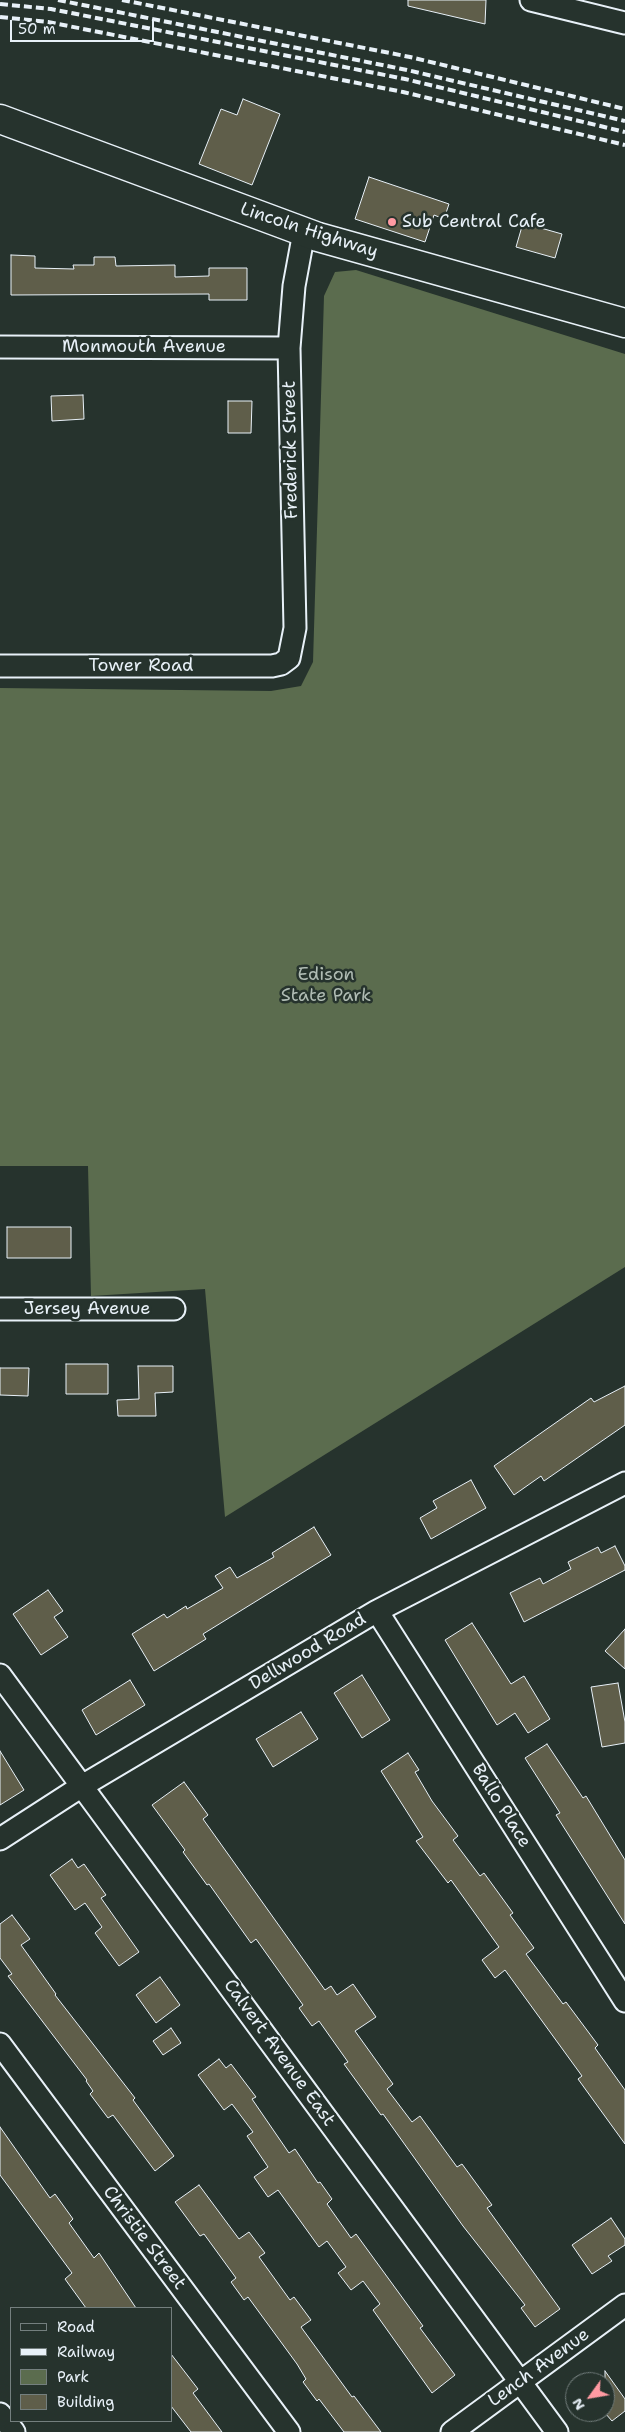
<!DOCTYPE html>
<html>
<head>
<meta charset="utf-8">
<style>
	body { margin:0 }
	#map { position:relative; width:625px; height:2432px; overflow:hidden; background:#26332d; font-family:"Shantell Sans",sans-serif }
	canvas { display:block }
	.legend { position:absolute; left:10px; top:2307px; width:162px; height:115px; box-sizing:border-box; background:#26332d; border:1px solid #747f7e; margin:0; padding:6px 9px; list-style:none; font-size:15px; color:#e8f1f8 }
	.legend li { display:flex; align-items:center; gap:10px; height:25px }
	.legend b { width:25px; border:1px solid #747f7e }
	.north { position:absolute; left:565px; top:2372px; width:50px; height:50px; box-sizing:border-box; background:#26332d; border:1px solid #747f7e; border-radius:50%; rotate:238deg; font-size:14px; font-weight:700; line-height:20px; text-align:center; color:#e8f1f8 }
	.north::after { content:''; display:block; margin:auto; width:18px; height:22px; background:#ff9aa2; clip-path:polygon(50% 0,100% 100%,50% 72%,0 100%) }
	.scale { position:absolute; left:10px; top:20px; width:144px; height:22px; box-sizing:border-box; border:2px solid #e8f1f8; border-top:0; padding-left:6px; font-size:15px; line-height:18px; white-space:nowrap; color:#e8f1f8; -webkit-text-stroke:4px #26332d; paint-order:stroke }
</style>
</head>
<body>
<div id="map">
<canvas width="625" height="2432"></canvas>
<ul class="legend">
<li><b style="height:6px;background:#26332d"></b>Road</li>
<li><b style="height:6px;background:#e8f1f8"></b>Railway</li>
<li><b style="height:14px;background:#5b6c4e"></b>Park</li>
<li><b style="height:14px;background:#5f5e4a"></b>Building</li>
</ul>
<div class="north">N</div>
<div class="scale">50 m</div>
</div>
<script>
const ctx = document.querySelector('canvas').getContext('2d');
ctx.lineJoin = 'round';
function fillPath(path, color) { ctx.fillStyle = color; ctx.fill(path, 'evenodd'); }
const toPath = rows => new Path2D(rows.map(r => 'M' + r).join(''));
function stroke(path, color, width, dash) { ctx.strokeStyle = color; ctx.lineWidth = width; ctx.lineCap = dash ? 'butt' : 'round'; ctx.setLineDash(dash || []); ctx.stroke(path); }
function label(font, color, halo, rows, align = 'center') {
  ctx.font = font + ' "Shantell Sans",sans-serif'; ctx.lineWidth = 5; ctx.setLineDash([]); ctx.textBaseline = 'middle'; ctx.strokeStyle = halo; ctx.fillStyle = color; for (const [text, x, y, turn = 0] of rows) {
    ctx.save(); ctx.translate(x, y); ctx.rotate((+turn || 0) * Math.PI / 180); ctx.textAlign = isNaN(turn) ? turn : align; if (halo) ctx.strokeText(text, 0, 0); ctx.fillText(text, 0, 0); ctx.restore();
  }
}
const green = toPath([
	[356,270,625,354,625,1267,225,1517,205,1289,91,1296,88,1166,0,1166,0,688,271,691,301,686,313,662,324,296,335,272]
]);
const building = toPath([
	[408,0,486,0,485,24,408,6,408,0],
	[243,99,280,114,252,185,199,164,221,109,237,115,243,99],
	[369,177,449,204,444,219,434,215,425,242,355,219,369,177],
	[523,223,562,234,555,258,516,247,523,223],
	[11,255,35,256,35,268,74,269,73,265,94,265,94,257,115,257,116,266,175,265,175,277,209,276,209,268,247,268,247,300,209,300,209,294,11,295,11,255],
	[83,395,84,419,52,421,51,396,83,395],
	[228,401,252,401,251,433,228,433,228,401],
	[7,1227,71,1227,71,1258,7,1258,7,1227],
	[66,1364,108,1364,108,1394,66,1394,66,1364],
	[138,1366,173,1366,173,1392,155,1393,156,1416,118,1416,117,1400,139,1399,138,1366],
	[0,1368,29,1368,28,1396,0,1395,0,1368],
	[625,1386,625,1425,544,1481,541,1476,514,1495,494,1466,591,1398,594,1402,625,1386],
	[471,1480,486,1508,431,1539,420,1518,437,1508,433,1501,471,1480],
	[314,1527,331,1555,203,1634,206,1639,154,1671,132,1634,164,1614,167,1618,186,1606,187,1609,223,1588,215,1576,230,1567,237,1578,274,1557,272,1553,314,1527],
	[615,1546,625,1566,625,1570,524,1622,510,1593,540,1578,543,1584,571,1569,568,1562,598,1547,601,1553,615,1546],
	[48,1590,63,1611,54,1617,68,1637,41,1655,13,1614,48,1590],
	[472,1623,511,1684,524,1676,550,1719,528,1733,515,1713,497,1725,445,1640,472,1623],
	[625,1629,625,1669,605,1651,625,1629],
	[362,1675,390,1720,362,1738,334,1693,362,1675],
	[130,1680,145,1705,96,1735,82,1710,130,1680],
	[618,1683,625,1722,625,1743,602,1747,591,1687,618,1683],
	[301,1712,318,1739,273,1767,256,1739,301,1712],
	[547,1744,583,1798,586,1796,625,1860,625,1924,556,1815,560,1813,525,1758,547,1744],
	[0,1751,24,1790,0,1805,0,1751],
	[408,1753,419,1770,415,1772,432,1801,458,1836,453,1840,480,1876,484,1873,513,1913,510,1915,534,1948,526,1954,563,2004,566,2002,598,2045,595,2048,625,2090,625,2144,578,2079,582,2076,505,1970,495,1978,482,1960,499,1947,451,1880,448,1883,416,1841,423,1837,381,1771,408,1753],
	[184,1782,208,1815,203,1819,325,1990,331,1986,337,1995,353,1984,376,2017,355,2031,393,2084,387,2089,412,2122,420,2116,457,2167,462,2164,492,2205,487,2208,560,2309,535,2327,521,2308,525,2305,463,2226,383,2114,381,2115,344,2064,348,2062,319,2021,312,2026,299,2008,303,2005,256,1939,251,1943,209,1884,207,1885,183,1852,185,1850,152,1805,184,1782],
	[72,1859,78,1868,84,1864,106,1895,101,1898,139,1952,119,1966,95,1933,102,1927,85,1903,75,1910,50,1875,72,1859],
	[12,1915,30,1939,21,1945,56,1994,55,1995,135,2098,133,2100,174,2156,155,2171,113,2115,108,2118,90,2094,93,2091,86,2081,87,2080,8,1976,12,1974,0,1958,0,1924,12,1915],
	[160,1977,180,2005,156,2023,136,1995,160,1977],
	[171,2028,181,2043,163,2055,153,2041,171,2028],
	[219,2059,226,2068,231,2064,256,2097,252,2099,289,2153,295,2149,318,2183,320,2182,332,2199,327,2204,351,2238,356,2234,423,2326,420,2328,455,2375,432,2393,373,2310,380,2304,363,2281,351,2290,338,2273,346,2267,327,2241,319,2247,278,2190,268,2197,254,2177,268,2167,247,2136,253,2132,232,2104,224,2110,198,2075,219,2059],
	[0,2127,50,2198,55,2194,73,2219,69,2223,94,2258,99,2253,136,2308,86,2308,65,2279,72,2273,0,2175,0,2127],
	[199,2185,239,2239,249,2232,265,2253,259,2257,290,2300,294,2297,311,2320,301,2327,352,2397,354,2396,381,2432,344,2432,319,2399,317,2401,303,2382,306,2379,297,2364,248,2297,244,2300,231,2282,236,2278,204,2234,200,2236,175,2202,199,2185],
	[611,2218,625,2239,625,2245,608,2256,612,2261,592,2274,572,2245,611,2218],
	[171,2354,198,2389,193,2393,222,2432,191,2432,171,2406,171,2354],
	[605,2371,625,2399,625,2411,612,2421,605,2413,605,2371]
]);
const minor = toPath([
	[531,0,625,23],
	[0,347,289,348],
	[0,666,272,666,281,664,289,658,295,628,289,348,294,286,304,232],
	[0,1309,174,1309],
	[377,1611,625,2001],
	[0,1675,557,2432],
	[0,1839,82,1786,377,1611,625,1483],
	[0,2044,289,2432],
	[0,2414,14,2432],
	[452,2432,625,2305]
]);
const secondary = toPath([
	[0,119,318,237,625,323]
]);
const rail = toPath([
	[58,0,407,70,625,121],
	[122,0,410,57,625,109],
	[0,4,51,9,405,79,625,132],
	[0,17,48,22,403,92,625,145]
]);
const markers = [
	[392,222,5,"#ff9aa2"]
];
const poiNames = [
	["Sub Central Cafe",402,222]
];
const streetNames = [
	["Lincoln Highway",309,231,18],
	["Monmouth Avenue",144,347],
	["Frederick Street",291,450,-91],
	["Tower Road",141,666],
	["Jersey Avenue",87,1309],
	["Dellwood Road",308,1652,-31],
	["Ballo Place",501,1806,58],
	["Calvert Avenue East",279,2053,54],
	["Christie Street",144,2238,53],
	["Lench Avenue",539,2368,-36]
];
const parkNames = [
	["Edison",326,975],
	["State Park",326,996]
];
fillPath(green, '#5b6c4e');
fillPath(building, '#5f5e4a');
stroke(building, '#e8f1f8', 1);
stroke(minor, '#e8f1f8', 25);
stroke(secondary, '#e8f1f8', 31);
stroke(minor, '#26332d', 21);
stroke(secondary, '#26332d', 28);
stroke(rail, '#e8f1f8', 4, [8, 4]);
for (const [x, y, r, color] of markers) { const dot = new Path2D(); dot.arc(x, y, r, 0, 2 * Math.PI); ctx.fillStyle = color; ctx.fill(dot); stroke(dot, '#26332d', 2); }
label('18px', '#e8f1f8', '#26332d', poiNames, 'left');
label('18px', '#e8f1f8', '#26332d', streetNames);
label('18px', '#b0bcb4', '#26332d', parkNames);
</script>
</body>
</html>
